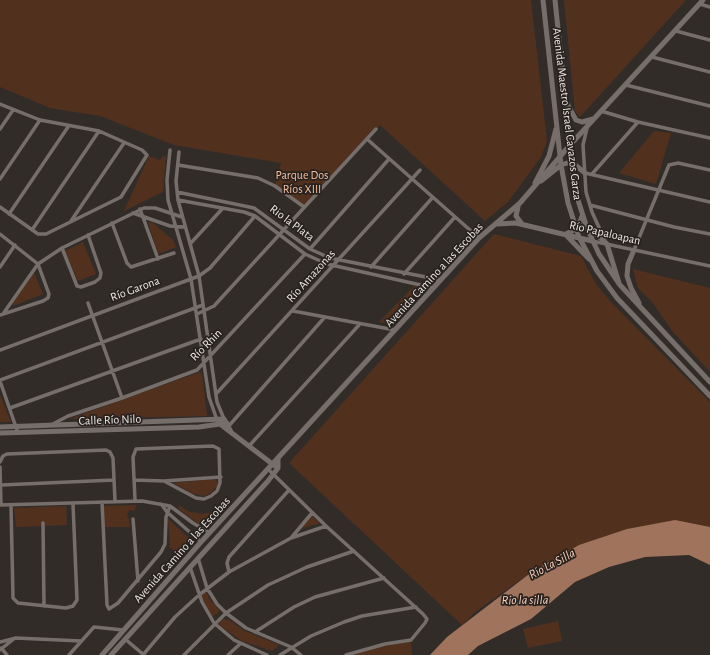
<!DOCTYPE html>
<html>
<head>
<meta charset="utf-8">
<style>
	body { margin:0 }
	canvas { display:block; background:#322c29 }
</style>
</head>
<body>
<canvas width="710" height="655"></canvas>
<script>
const ctx = document.querySelector('canvas').getContext('2d');
ctx.lineJoin = 'round';
function fillPath(path, color) { ctx.fillStyle = color; ctx.fill(path, 'evenodd'); }
const toPath = rows => new Path2D(rows.map(r => 'M' + r).join(''));
function stroke(path, color, width, dash) { ctx.strokeStyle = color; ctx.lineWidth = width; ctx.lineCap = dash ? 'butt' : 'round'; ctx.setLineDash(dash || []); ctx.stroke(path); }
function label(font, color, halo, rows, align = 'center') {
  ctx.font = font + ' "Alegreya Sans",sans-serif'; ctx.lineWidth = 3.5; ctx.setLineDash([]); ctx.textBaseline = 'middle'; ctx.strokeStyle = halo; ctx.fillStyle = color; for (const [text, x, y, turn = 0] of rows) {
    ctx.save(); ctx.translate(x, y); ctx.rotate((+turn || 0) * Math.PI / 180); ctx.textAlign = isNaN(turn) ? turn : align; if (halo) ctx.strokeText(text, 0, 0); ctx.fillText(text, 0, 0); ctx.restore();
  }
}
const green = toPath([
	[0,0,531,0,547,141,541,157,508,202,485,221,380,125,304,207,275,186,281,163,174,145,100,116,50,108,0,87],
	[564,0,686,0,580,117,575,111],
	[654,131,671,133,656,184,619,173],
	[149,156,160,160,162,157,166,156,163,192,124,211],
	[148,222,153,223,173,240,176,247,158,254],
	[494,234,581,256,596,284,611,302,710,402,710,538,533,571,475,612,462,625,289,463],
	[83,242,96,274,78,281,65,251],
	[633,269,710,288,710,372,673,332,652,302,638,288],
	[34,273,43,294,13,306,13,302],
	[414,286,425,288,394,324,379,322],
	[200,372,202,374,207,416,69,419],
	[0,395,11,422,0,422],
	[214,479,219,483,211,493,204,496,191,493,173,483],
	[137,505,134,511,129,510,127,515,129,519,130,527,105,527,102,506],
	[178,505,190,512,203,514,216,511,221,508,212,520,205,524,199,524,179,509],
	[66,506,67,525,16,527,14,508],
	[312,516,320,523,300,529],
	[168,519,188,537,190,542,180,555,169,547,170,544],
	[206,591,209,599,219,609,219,612,213,616,209,614,201,596,202,592],
	[224,619,229,620,245,631,279,645,272,651,242,641,220,626,219,621],
	[558,621,562,641,528,648,523,629],
	[411,641,412,655,351,655,375,648]
]);
const water = toPath([
	[675,520,710,527,710,565,689,555,645,557,609,567,575,582,531,619,478,646,468,655,430,655,447,637,533,571,579,545,627,529]
]);
const street = toPath([
	[700,4,710,7],
	[676,31,710,40],
	[652,57,710,72],
	[626,85,710,106],
	[0,104,40,120,99,131,142,150,147,155,121,197,46,234,38,234,0,207],
	[601,111,638,122,710,138],
	[587,128,583,145,586,192,592,212,606,243],
	[0,129,13,110],
	[367,139,479,238],
	[170,150,167,180,168,200,191,279,209,397,217,420],
	[179,152,176,181,178,200,199,276,217,402,224,419],
	[178,165,258,178,275,186,304,207],
	[585,173,710,202],
	[592,174,638,122],
	[0,179,40,120],
	[177,192,254,208,310,249,330,258,441,280],
	[178,200,244,212,255,216,305,254,327,264,434,288],
	[590,205,674,227,710,234],
	[140,209,158,259],
	[133,213,170,226,185,227],
	[9,214,68,127],
	[71,221,124,143],
	[112,223,127,263,131,267,174,253],
	[32,230,99,131],
	[0,234,38,264,49,294,48,298,43,301,0,315],
	[592,241,710,266],
	[190,244,223,208],
	[62,248,77,286,81,287,95,282,100,278,101,273,88,235],
	[310,249,389,159],
	[634,250,669,165,678,163,710,170],
	[0,267,15,245],
	[371,267,433,197],
	[404,274,455,217],
	[88,303,122,398],
	[293,311,395,330],
	[3,314,38,264,62,248,144,208,155,208,182,217],
	[197,314,214,306,376,129],
	[0,350,199,276,210,268,255,216],
	[0,380,203,305],
	[0,381,18,433],
	[216,394,420,170],
	[10,408,201,339],
	[51,425,68,416,122,398,197,370,305,254],
	[227,428,324,318],
	[249,446,359,325],
	[0,462,3,456,7,454,106,450,110,452,113,458,115,501],
	[0,467,1,505],
	[268,469,326,526,423,614,427,619,425,623,411,640,385,644,346,655],
	[134,480,164,481,221,477],
	[1,485,114,480],
	[135,500,133,457,136,449,213,446,219,449,220,483,217,491,211,496,204,499,196,498,164,481],
	[102,502,107,605,109,609,118,603,161,552,165,544,166,517,170,506],
	[161,504,167,512,201,542],
	[0,505,142,501,170,506,193,523,210,533],
	[11,506,13,598,18,603,66,608,73,606,77,600,73,504],
	[133,519,138,581],
	[43,523,44,606],
	[291,538,312,513],
	[198,558,207,588,217,604,226,613,246,628,291,647,301,655],
	[190,567,202,602,214,623,234,640,267,655],
	[229,572,227,563,229,557,289,490],
	[255,632,294,607,315,597,384,578],
	[125,639,144,655],
	[0,642,16,638,81,641],
	[1,648,7,655],
	[0,650,15,638],
	[69,655,94,627,123,630],
	[143,655,175,617,199,595,229,572,291,538,326,526],
	[184,655,226,613,268,585,307,567,354,551],
	[228,655,240,644],
	[280,655,311,636,344,622,362,616,416,607]
]);
const secondary = toPath([
	[543,0,561,165,568,203,579,237,597,271,617,298,710,396],
	[555,0,573,173,578,200,587,228,599,254,620,285,710,382],
	[565,100,576,120,582,122,593,119],
	[541,181,561,165,567,163,574,164,585,173],
	[535,183,549,156,556,129],
	[518,207,516,216,522,224],
	[497,224,516,223,592,241],
	[587,226,607,244,619,283],
	[566,234,578,228,582,216],
	[567,236,589,259],
	[634,250,628,264,627,276,631,288,639,303],
	[220,424,275,466],
	[0,427,224,419,231,432],
	[0,433,199,427,227,423],
	[102,655,201,542,479,238,520,203,570,145,703,0],
	[111,655,268,481,278,468,278,459]
]);
const streetNames = [
	["Avenida Maestro Israel Cavazos Garza",567,114,83],
	["Rio la Plata",292,223,37],
	["Río Papaloapan",605,233,13],
	["Avenida Camino a las Escobas",434,275,-47],
	["Río Amazonas",311,276,-48],
	["Río Garona",135,289,-20],
	["Río Rhin",206,345,-45],
	["Calle Río Nilo",110,420,-2],
	["Avenida Camino a las Escobas",182,550,-48]
];
const parkNames = [
	["Parque Dos",302,175],
	["Ríos XIII",302,189]
];
const waterNames = [
	["Río La Silla",552,564,-28],
	["Rio la silla",525,600]
];
fillPath(green, '#51301e');
fillPath(water, '#9f735c');
stroke(street, '#756e6a', 3.5);
stroke(secondary, '#756e6a', 5);
label('12px', '#ece8e5', '#28221f', streetNames);
label('12px', '#f6bea0', '#28221f', parkNames);
label('italic 13px', '#fed3bc', '#28221f', waterNames);
</script>
</body>
</html>
